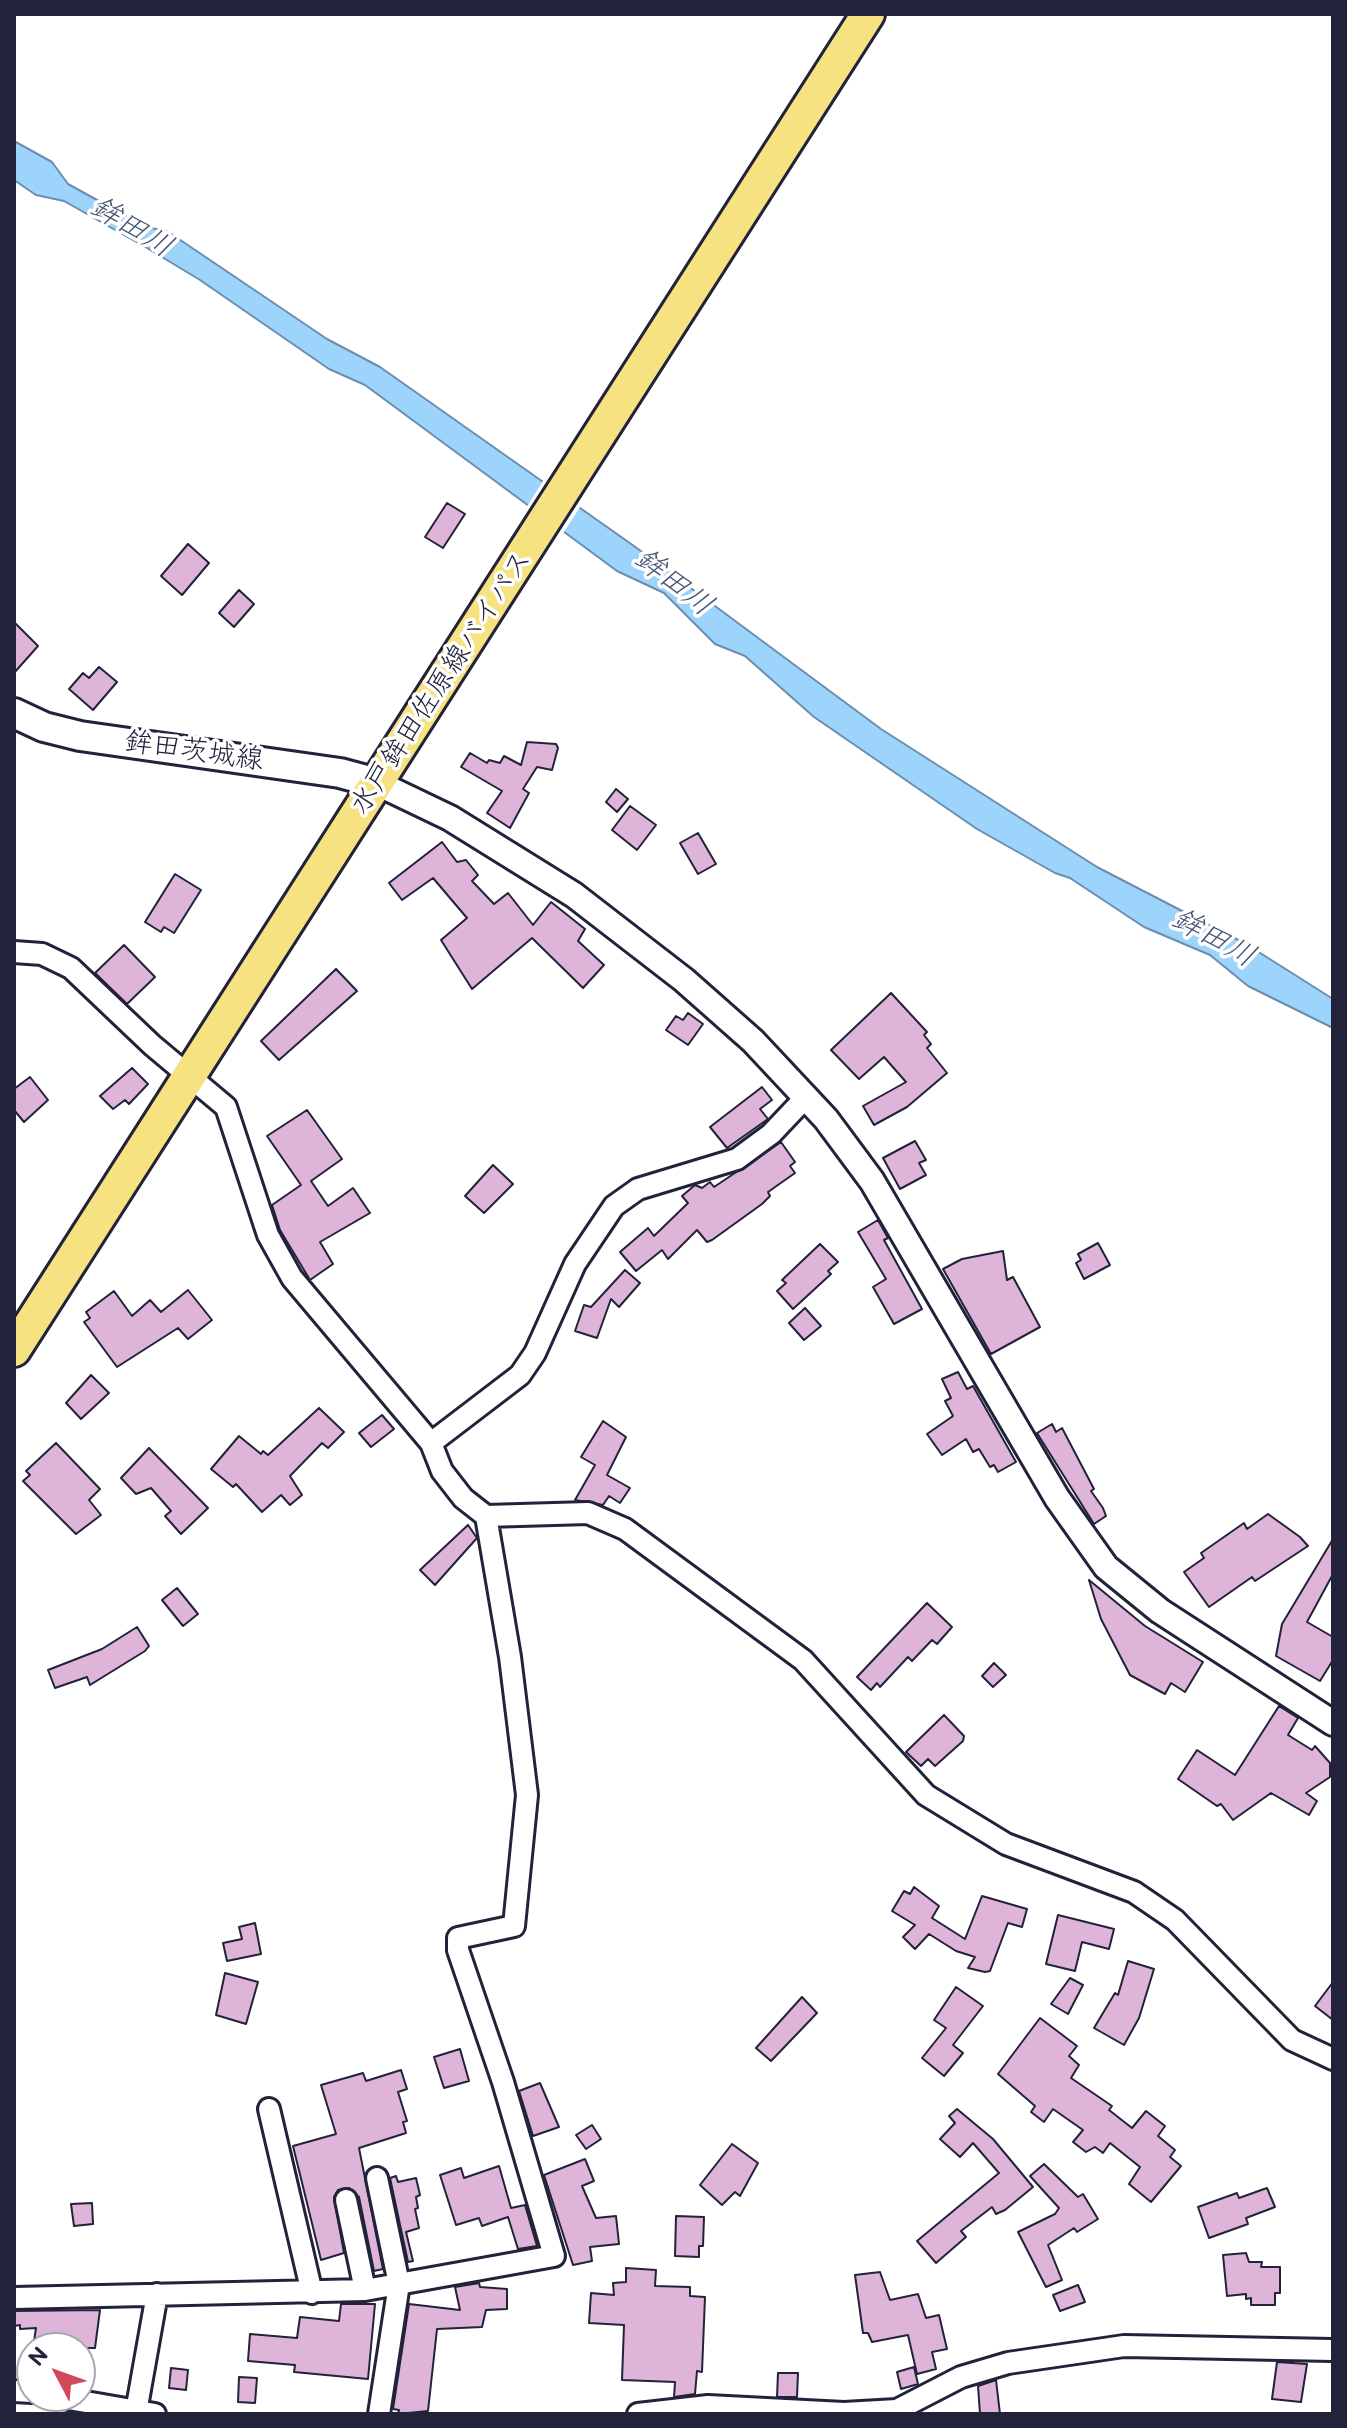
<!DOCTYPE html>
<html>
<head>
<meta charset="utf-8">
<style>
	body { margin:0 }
	#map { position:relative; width:1347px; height:2428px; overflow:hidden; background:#fff; font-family:"Balsamiq Sans",sans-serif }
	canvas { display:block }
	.frame { position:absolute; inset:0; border:16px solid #22223b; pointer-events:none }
	.north { position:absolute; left:16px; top:2332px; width:80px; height:80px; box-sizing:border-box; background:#fff; border:2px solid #a7a7b1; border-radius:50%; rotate:311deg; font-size:22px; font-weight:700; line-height:32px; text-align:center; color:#22223b }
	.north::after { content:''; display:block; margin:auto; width:28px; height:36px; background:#d1495b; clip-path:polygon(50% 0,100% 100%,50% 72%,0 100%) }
</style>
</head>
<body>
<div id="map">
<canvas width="1347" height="2428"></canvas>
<div class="frame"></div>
<div class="north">N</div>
</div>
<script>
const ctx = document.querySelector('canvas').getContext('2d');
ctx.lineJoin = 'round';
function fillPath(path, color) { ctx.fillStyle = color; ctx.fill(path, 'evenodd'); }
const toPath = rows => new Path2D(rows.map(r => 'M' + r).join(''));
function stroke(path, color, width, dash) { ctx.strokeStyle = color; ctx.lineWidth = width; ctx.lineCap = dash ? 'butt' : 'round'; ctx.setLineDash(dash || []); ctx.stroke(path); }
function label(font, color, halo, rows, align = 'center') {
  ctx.font = font + ' "Balsamiq Sans","Klee One",sans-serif'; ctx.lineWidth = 7; ctx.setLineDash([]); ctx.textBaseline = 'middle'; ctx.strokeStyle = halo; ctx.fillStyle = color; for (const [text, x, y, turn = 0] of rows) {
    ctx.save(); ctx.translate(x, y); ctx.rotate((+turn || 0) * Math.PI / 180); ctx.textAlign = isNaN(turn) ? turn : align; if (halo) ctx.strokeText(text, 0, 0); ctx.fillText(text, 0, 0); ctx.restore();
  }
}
const water = toPath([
	[14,141,52,162,68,184,146,227,167,231,327,339,380,367,634,546,881,729,1097,867,1246,944,1333,999,1333,1028,1248,986,1210,955,1144,927,1070,878,1055,873,977,829,814,717,745,656,715,644,664,593,617,571,365,385,329,369,200,280,147,248,64,201,36,195,14,180,14,141]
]);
const pier = toPath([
	[545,478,582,504,562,535,526,508]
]);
const building = toPath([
	[447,503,465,514,443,548,425,537,447,503],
	[188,544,209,563,182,595,161,576,188,544],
	[239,590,254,604,234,627,219,613,239,590],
	[14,622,38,646,14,673,14,622],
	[99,667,117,682,93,710,69,689,83,673,89,678,99,667],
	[527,742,556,744,558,748,552,770,537,767,523,789,529,793,510,828,487,813,502,791,461,767,470,753,487,763,489,760,500,763,504,756,521,765,527,742],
	[616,789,628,799,617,812,606,802,616,789],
	[630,806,656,825,637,850,612,830,630,806],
	[698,833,716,864,698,874,680,843,698,833],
	[442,842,457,862,466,860,478,875,472,881,494,904,508,893,533,925,551,902,585,929,578,941,604,965,583,988,532,938,472,989,441,940,467,918,433,878,402,900,389,883,442,842],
	[175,874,201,890,174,933,164,927,161,932,145,922,175,874],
	[124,945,155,977,127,1004,95,973,124,945],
	[336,969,357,991,279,1060,261,1041,336,969],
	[891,993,927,1032,924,1035,931,1044,927,1048,947,1073,907,1107,874,1125,863,1106,906,1082,884,1057,859,1079,831,1050,891,993],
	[688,1013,703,1024,688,1045,666,1030,676,1016,683,1020,688,1013],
	[132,1068,148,1084,129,1104,125,1100,113,1109,100,1096,132,1068],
	[30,1077,48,1100,24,1122,14,1110,14,1089,30,1077],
	[762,1087,772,1100,760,1109,768,1119,727,1148,710,1127,762,1087],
	[307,1110,342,1159,311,1181,328,1206,353,1188,370,1213,320,1242,333,1264,310,1280,280,1230,272,1205,301,1185,267,1136,307,1110],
	[915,1141,926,1160,919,1163,926,1175,900,1189,883,1158,915,1141],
	[781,1142,795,1162,790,1166,795,1173,768,1192,770,1196,762,1204,712,1240,707,1242,697,1230,668,1259,662,1250,636,1271,620,1252,648,1228,654,1236,688,1203,682,1196,695,1185,702,1188,710,1182,714,1187,781,1142],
	[493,1165,513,1184,484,1213,465,1196,493,1165],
	[878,1220,888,1238,884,1240,922,1309,894,1324,873,1287,886,1279,858,1232,878,1220],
	[1098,1243,1110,1265,1084,1279,1076,1263,1081,1260,1078,1254,1098,1243],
	[820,1244,838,1262,828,1271,831,1274,793,1309,777,1291,786,1283,782,1280,820,1244],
	[1003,1251,1007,1280,1013,1277,1040,1327,991,1354,943,1269,962,1259,1003,1251],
	[625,1270,640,1283,619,1307,611,1299,597,1338,575,1331,584,1305,591,1307,625,1270],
	[188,1290,212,1320,188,1339,178,1328,117,1367,84,1322,90,1318,86,1312,114,1291,132,1316,150,1300,161,1312,188,1290],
	[805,1308,821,1326,804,1340,789,1323,805,1308],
	[958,1372,967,1389,973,1386,1016,1462,998,1472,994,1465,990,1467,979,1449,973,1452,966,1439,942,1455,927,1434,953,1416,945,1401,951,1398,942,1379,958,1372],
	[91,1375,109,1393,81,1419,66,1403,91,1375],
	[319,1408,344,1432,328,1448,322,1443,290,1476,302,1495,290,1505,281,1495,262,1512,236,1484,233,1487,211,1469,239,1436,261,1454,263,1451,268,1455,319,1408],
	[382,1415,394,1429,371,1447,359,1433,382,1415],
	[603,1421,626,1437,607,1475,630,1488,620,1503,609,1496,603,1505,575,1500,595,1465,581,1457,603,1421],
	[1052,1424,1056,1432,1062,1428,1094,1489,1091,1491,1103,1508,1106,1516,1094,1524,1037,1433,1052,1424],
	[56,1443,100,1489,89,1500,101,1515,76,1534,23,1481,30,1475,26,1471,56,1443],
	[149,1448,208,1508,181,1534,165,1516,171,1511,151,1488,136,1494,121,1478,149,1448],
	[1268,1514,1300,1537,1308,1546,1255,1581,1252,1577,1209,1607,1184,1572,1204,1558,1201,1553,1244,1523,1247,1529,1268,1514],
	[468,1525,477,1538,435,1585,420,1570,468,1525],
	[1333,1539,1333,1574,1307,1622,1333,1637,1333,1660,1320,1681,1276,1656,1282,1624,1333,1539],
	[1089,1580,1145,1626,1203,1662,1185,1692,1171,1683,1165,1694,1130,1675,1101,1619,1089,1580],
	[177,1588,198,1614,183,1626,162,1600,177,1588],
	[927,1603,952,1627,937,1644,932,1640,912,1661,908,1657,880,1687,877,1683,871,1690,857,1677,927,1603],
	[137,1627,149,1646,145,1651,90,1685,87,1677,55,1688,48,1670,102,1649,137,1627],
	[994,1663,1006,1675,993,1687,982,1676,994,1663],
	[1279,1706,1298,1718,1288,1735,1312,1750,1315,1746,1330,1763,1330,1777,1306,1793,1317,1801,1309,1815,1271,1793,1233,1820,1221,1804,1217,1806,1178,1779,1197,1750,1235,1775,1279,1706],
	[944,1715,964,1736,963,1741,935,1766,928,1759,921,1766,906,1752,944,1715],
	[914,1887,939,1906,932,1918,965,1939,982,1896,1027,1909,1022,1927,1008,1923,990,1971,985,1972,968,1968,975,1957,956,1951,929,1934,915,1949,903,1937,915,1925,892,1911,904,1891,910,1894,914,1887],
	[1058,1915,1114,1929,1109,1949,1082,1942,1075,1971,1046,1964,1058,1915],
	[255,1923,261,1954,227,1961,223,1943,242,1939,239,1927,255,1923],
	[1128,1961,1154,1969,1139,2018,1124,2045,1094,2028,1115,1993,1118,1995,1128,1961],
	[225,1973,258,1982,246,2024,216,2015,225,1973],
	[1070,1978,1083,1985,1068,2014,1051,2004,1070,1978],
	[1333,1982,1333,2020,1315,2006,1333,1982],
	[956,1987,983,2006,953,2045,963,2053,944,2076,922,2058,946,2028,934,2020,956,1987],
	[802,1997,817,2013,771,2061,756,2048,802,1997],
	[1040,2018,1077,2046,1069,2056,1079,2065,1071,2078,1112,2106,1109,2110,1132,2128,1146,2111,1165,2126,1158,2136,1175,2150,1170,2157,1181,2166,1151,2202,1129,2184,1140,2167,1110,2143,1103,2153,1095,2147,1086,2152,1073,2142,1083,2130,1053,2109,1044,2122,1031,2112,1035,2106,998,2074,1040,2018],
	[460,2049,469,2081,444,2088,434,2057,460,2049],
	[401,2070,407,2089,398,2092,407,2121,403,2122,406,2133,359,2148,383,2269,374,2271,359,2197,349,2188,338,2190,334,2197,344,2253,321,2260,293,2146,336,2134,321,2085,363,2073,366,2081,401,2070],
	[540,2083,559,2127,533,2136,519,2091,540,2083],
	[957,2109,993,2139,1033,2187,1005,2210,996,2214,992,2207,961,2231,966,2237,936,2263,917,2241,999,2173,973,2143,960,2157,940,2139,955,2123,949,2116,957,2109],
	[592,2125,601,2139,586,2149,576,2135,592,2125],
	[732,2144,758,2163,740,2196,735,2192,722,2205,700,2185,732,2144],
	[585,2159,594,2181,582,2186,596,2218,616,2216,619,2244,590,2247,592,2261,573,2265,544,2175,585,2159],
	[1044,2164,1078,2197,1083,2194,1098,2219,1077,2232,1074,2228,1048,2245,1062,2280,1046,2287,1018,2232,1055,2214,1059,2208,1030,2176,1044,2164],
	[499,2166,511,2208,525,2205,537,2246,518,2249,508,2217,482,2226,479,2218,456,2225,440,2175,461,2168,464,2178,499,2166],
	[396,2176,398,2182,416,2178,420,2195,416,2197,418,2208,415,2209,419,2228,406,2232,413,2261,408,2262,390,2178,396,2176],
	[1267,2188,1275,2207,1246,2218,1248,2224,1209,2238,1198,2207,1237,2193,1239,2198,1267,2188],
	[92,2203,93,2224,74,2226,71,2204,92,2203],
	[676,2216,704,2217,703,2246,699,2246,699,2257,675,2256,676,2216],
	[1246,2253,1249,2262,1262,2262,1261,2267,1280,2267,1280,2293,1275,2293,1275,2305,1251,2305,1251,2298,1246,2299,1246,2294,1227,2296,1223,2255,1246,2253],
	[626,2268,656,2270,655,2286,690,2287,690,2296,705,2297,702,2372,697,2371,695,2394,674,2397,675,2382,622,2380,624,2325,589,2323,591,2293,614,2295,613,2283,626,2282,626,2268],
	[880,2272,890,2300,918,2294,926,2318,939,2315,947,2349,932,2352,936,2369,917,2374,908,2335,872,2342,868,2333,863,2333,855,2275,880,2272],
	[479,2283,480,2287,507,2289,507,2309,486,2310,482,2327,437,2329,428,2411,398,2414,399,2410,393,2409,409,2304,460,2310,455,2287,479,2283],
	[1078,2285,1085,2302,1060,2311,1053,2295,1078,2285],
	[341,2304,375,2304,368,2379,294,2372,295,2365,248,2361,250,2334,297,2338,300,2317,339,2321,341,2304],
	[100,2310,95,2348,33,2348,36,2328,20,2329,20,2325,14,2326,14,2311,100,2310],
	[1277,2362,1307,2364,1301,2402,1272,2399,1277,2362],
	[914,2367,918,2384,901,2389,897,2372,914,2367],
	[171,2368,188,2370,186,2390,169,2388,171,2368],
	[778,2373,798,2373,797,2397,777,2397,778,2373],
	[239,2377,257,2378,255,2403,238,2402,239,2377],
	[996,2380,1000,2414,980,2414,978,2386,996,2380]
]);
const minor = toPath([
	[14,952,42,954,71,968,152,1045,226,1107,268,1235,292,1278,431,1443,442,1471,463,1498,486,1516,588,1513,625,1529,803,1660,926,1795,1006,1844,1134,1892,1175,1920,1292,2040,1333,2059],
	[431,1443,520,1375,535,1353,575,1264,614,1206,638,1189,737,1159,771,1134,807,1096],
	[269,2109,312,2293],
	[377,2178,399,2284,379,2414],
	[346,2200,365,2290],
	[14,2298,365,2290,554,2256,503,2082,458,1950,458,1938,514,1926,527,1795,510,1657,486,1516],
	[14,2391,32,2392],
	[51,2396,155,2414],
	[136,2412,157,2294],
	[638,2414,708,2406,844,2413,897,2410,961,2377,1008,2363,1124,2346,1333,2350]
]);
const tertiary = toPath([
	[377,783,450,818,574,895,684,980,753,1041,826,1119,872,1181,1057,1498,1106,1567,1160,1611,1333,1723]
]);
const secondary = toPath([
	[14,713,44,727,80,736,340,773,377,783]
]);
const primary = toPath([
	[14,1350,868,14]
]);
const streetNames = [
	["水戸鉾田佐原線バイパス",442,683,-57],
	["鉾田茨城線",194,752,8]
];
const waterNames = [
	["鉾田川",131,228,31],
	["鉾田川",673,583,38],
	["鉾田川",1213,939,29]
];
fillPath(water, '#9dd4fc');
stroke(water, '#6c8daf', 2);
fillPath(pier, '#fff');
fillPath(building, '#dfb4d9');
stroke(building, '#22223b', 2);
stroke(minor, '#22223b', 26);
stroke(tertiary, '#22223b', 30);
stroke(secondary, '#22223b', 34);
stroke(primary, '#22223b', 38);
stroke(minor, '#fff', 20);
stroke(tertiary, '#fff', 24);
stroke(secondary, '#fff', 28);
stroke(primary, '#f7e281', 32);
label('28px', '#22223b', '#fff', streetNames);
label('italic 30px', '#475775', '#fff', waterNames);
</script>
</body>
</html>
